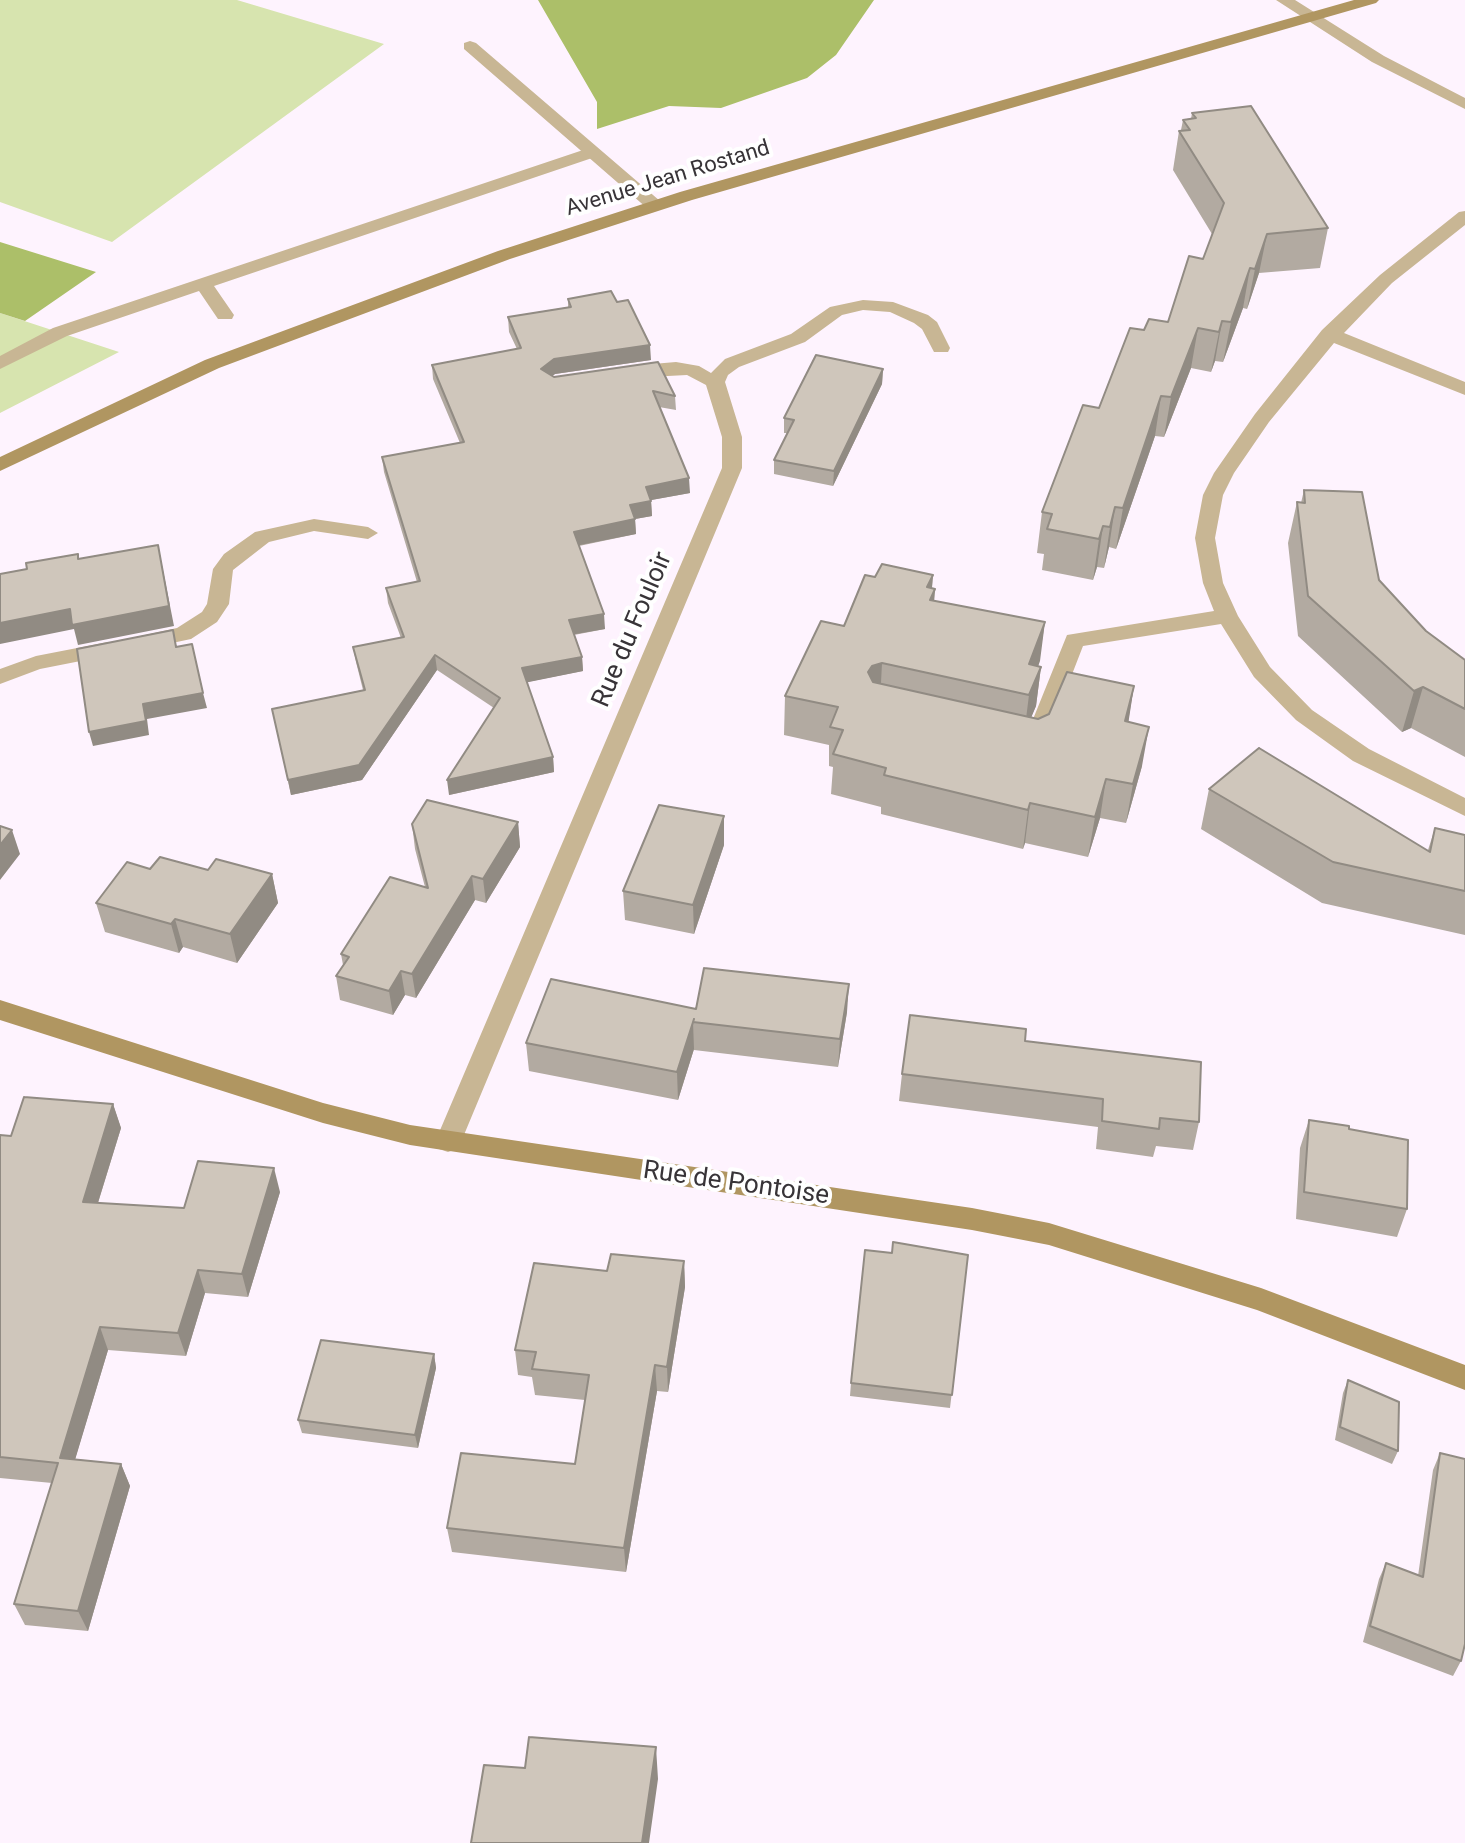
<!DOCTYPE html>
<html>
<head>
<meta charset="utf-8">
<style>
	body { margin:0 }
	canvas { display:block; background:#fef3fe }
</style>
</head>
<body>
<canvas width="1465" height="1843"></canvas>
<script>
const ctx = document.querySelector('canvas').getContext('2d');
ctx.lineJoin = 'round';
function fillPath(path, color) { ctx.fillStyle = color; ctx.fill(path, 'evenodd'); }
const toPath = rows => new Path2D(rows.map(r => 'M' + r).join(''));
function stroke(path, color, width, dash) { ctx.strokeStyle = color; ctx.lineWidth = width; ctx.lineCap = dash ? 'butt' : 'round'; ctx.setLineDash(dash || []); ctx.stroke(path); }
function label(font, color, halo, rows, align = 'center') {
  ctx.font = font + ' Roboto,sans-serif'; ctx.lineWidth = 8; ctx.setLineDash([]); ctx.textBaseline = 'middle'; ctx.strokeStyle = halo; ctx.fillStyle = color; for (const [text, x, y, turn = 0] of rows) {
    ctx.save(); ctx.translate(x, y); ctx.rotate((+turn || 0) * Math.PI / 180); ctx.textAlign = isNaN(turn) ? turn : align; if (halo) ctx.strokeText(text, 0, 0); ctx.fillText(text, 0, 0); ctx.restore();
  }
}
const green = toPath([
	[0,0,237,0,384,44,112,242,0,202],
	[0,313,119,352,0,413]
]);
const forest = toPath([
	[538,0,874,0,836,55,807,78,721,108,669,106,597,129,597,102],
	[0,242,96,272,25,321,0,313]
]);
const lane = toPath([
	[592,147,600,152,598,156,214,286,234,315,232,319,218,319,199,291,67,336,0,369,0,356,53,328,592,147]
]);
const street = toPath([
	[1276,0,1295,0,1384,56,1465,98,1465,109,1372,62,1276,0],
	[470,41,476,43,660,201,663,205,660,209,648,209,464,49,464,43,470,41],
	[1465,211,1465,225,1392,283,1344,333,1465,382,1465,395,1334,343,1269,422,1234,473,1223,495,1215,538,1223,583,1238,616,1270,667,1312,710,1369,749,1465,798,1465,816,1353,761,1296,720,1254,677,1221,624,1083,646,1045,744,1042,749,1034,752,1026,749,1023,744,1067,635,1214,611,1203,583,1195,538,1203,495,1214,473,1255,414,1322,330,1380,275,1459,212,1465,211],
	[863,300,893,302,928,315,937,322,950,348,948,352,934,352,922,329,914,323,890,312,863,310,842,315,805,342,739,367,728,375,725,382,742,437,742,468,461,1142,457,1149,448,1152,439,1149,435,1142,722,468,722,437,706,385,687,375,629,378,620,372,629,366,676,362,699,366,711,373,725,359,791,334,830,307,863,300],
	[314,519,368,527,378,533,368,539,314,531,269,542,233,570,229,604,217,622,191,639,144,649,136,647,133,642,136,637,177,628,202,612,207,604,213,569,224,554,255,532,314,519],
	[108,642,116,644,119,649,116,654,40,669,0,684,0,669,36,656,108,642]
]);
const secondary = toPath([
	[1354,0,1379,0,1376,3,692,200,510,259,219,368,0,471,0,457,205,360,498,251,680,192,1354,0],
	[0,1000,323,1103,410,1125,972,1208,1049,1223,1261,1288,1465,1365,1465,1390,1257,1310,1049,1245,972,1230,410,1145,323,1123,0,1020,0,1000]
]);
const wall = toPath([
	[1192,113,1328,228,1320,268,1259,273,1247,309,1243,308,1223,362,1215,361,1211,372,1191,368,1164,437,1155,436,1116,549,1109,547,1104,568,1097,567,1093,580,1042,570,1044,554,1037,553,1042,512,1099,408,1144,330,1168,322,1203,259,1212,234,1173,170,1179,131,1181,130,1183,120,1191,119],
	[568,299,617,302,651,360,555,374,552,376,554,377,658,362,675,396,676,410,659,407,690,493,651,500,652,516,635,519,636,534,579,546,605,629,574,635,582,657,583,671,527,682,553,757,554,772,449,795,494,708,437,670,362,780,291,795,272,709,363,690,356,662,353,647,401,638,388,603,386,588,417,582,384,472,382,457,460,443,433,379,432,365,517,349,509,332,508,317,568,307],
	[883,369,882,384,833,486,774,474,774,460,787,433,784,433,784,418],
	[1304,490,1379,580,1426,631,1465,660,1465,757,1411,728,1402,732,1298,636,1288,543,1297,502,1301,503],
	[933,575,932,588,935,589,934,601,1045,622,1038,666,1041,667,1036,706,1031,717,1038,719,1134,686,1128,722,1142,766,1126,823,1100,818,1088,857,1025,843,1023,849,881,814,881,807,831,794,833,767,829,766,829,745,784,735,785,696,844,626],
	[1209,789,1428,850,1435,828,1465,835,1465,935,1322,903,1201,829],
	[724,816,724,845,694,934,625,920,623,891],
	[518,822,520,847,486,903,475,900,416,998,405,995,393,1015,340,1000,336,976,343,965,341,954,425,887,415,849,412,824],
	[150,869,208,870,272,874,278,903,237,963,183,947,179,953,105,932,96,903],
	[696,1009,847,1012,838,1067,694,1050,694,1049,678,1100,529,1071,526,1043],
	[1025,1041,1199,1122,1193,1150,1156,1146,1153,1157,1096,1149,1098,1127,899,1101,902,1074],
	[113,1104,121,1128,98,1203,184,1208,280,1192,248,1297,205,1293,186,1356,108,1350,75,1459,121,1464,130,1486,88,1631,25,1625,14,1604,52,1483,0,1478,0,1135,11,1136],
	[1309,1120,1349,1129,1407,1209,1397,1237,1296,1219,1300,1148],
	[968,1255,950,1408,850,1396,851,1383],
	[684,1261,685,1287,668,1392,657,1391,626,1572,452,1552,447,1528,575,1464,585,1400,535,1395,532,1377,518,1375,515,1350,607,1271],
	[434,1354,436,1368,418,1448,302,1433,298,1420],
	[1348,1380,1398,1451,1392,1464,1335,1440,1343,1393],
	[1440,1453,1461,1661,1453,1676,1363,1642,1379,1579,1386,1563,1418,1576,1433,1470]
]);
const shadedWall = toPath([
	[1267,234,1259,273,1247,309,1255,269],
	[1250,268,1243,308,1223,362,1231,322],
	[1222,321,1215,361,1211,372,1219,332],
	[1198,328,1191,368,1164,437,1171,397],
	[650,345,651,360,555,374,542,384,541,369,554,359],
	[883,369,882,384,833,486,834,471],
	[1161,396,1155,436,1116,549,1123,508],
	[689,478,690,493,646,501,646,487],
	[651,501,652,516,635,519,636,534,575,546,574,532,630,505],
	[1115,507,1109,547,1104,568,1110,527],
	[1103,526,1097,567,1093,580,1099,539],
	[158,545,174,626,78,645,74,629,0,644,0,623],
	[933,575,931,598,935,589,932,628,927,587],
	[604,614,605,629,570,635,569,620],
	[1045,622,1040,661,1028,695,1029,664],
	[435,655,437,670,362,780,291,795,288,780],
	[582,657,583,671,524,683,522,668],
	[882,663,880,702,868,672,872,666],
	[1041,667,1036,706,1024,735,1029,695],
	[1134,686,1128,725,1125,721],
	[1423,687,1411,728,1402,732,1414,691],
	[203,693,207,708,147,719,149,735,93,746,89,732,143,704],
	[1149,727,1142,766,1126,823,1133,784],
	[553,757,554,772,449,795,447,780],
	[1106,779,1100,818,1088,857,1095,817],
	[1030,803,1025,843,1023,849,1028,810],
	[724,816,724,845,694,934,693,905],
	[518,822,520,847,486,903,483,879],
	[12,830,20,854,0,880,0,845],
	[272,874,278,903,237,963,230,934],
	[472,876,475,900,416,998,412,974],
	[175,919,183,947,179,953,171,924],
	[401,971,405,995,393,1015,389,991],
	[849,984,847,1012,838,1067,840,1039],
	[693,1022,694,1049,678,1100,677,1072],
	[113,1104,121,1128,91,1225,83,1202],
	[274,1168,280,1192,248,1297,242,1274],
	[684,1261,685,1287,668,1392,667,1367],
	[198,1270,205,1293,186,1356,178,1333],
	[100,1327,108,1350,69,1480,60,1458],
	[434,1354,436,1368,418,1448,415,1435],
	[655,1365,657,1391,626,1572,624,1548],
	[121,1464,130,1486,88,1631,78,1611],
	[656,1747,658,1779,649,1843,642,1843]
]);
const building = toPath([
	[1251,106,1328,228,1267,234,1255,269,1250,268,1231,322,1222,321,1219,332,1198,328,1171,397,1161,396,1123,508,1115,507,1110,527,1103,526,1099,539,1047,529,1052,514,1042,512,1083,405,1099,408,1130,328,1144,330,1149,319,1168,322,1189,256,1203,259,1224,203,1179,131,1190,130,1183,120,1196,118,1192,113,1251,106],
	[611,291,617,302,628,300,650,345,554,359,541,369,554,377,658,362,675,396,653,391,689,478,646,487,651,501,630,505,635,519,574,532,604,614,569,620,582,657,522,668,553,757,447,780,500,698,435,655,359,765,288,780,272,709,365,690,353,647,404,637,386,588,420,581,382,457,464,442,432,365,521,348,508,317,571,307,568,299,611,291],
	[816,355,883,369,834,471,774,460,794,420,784,418,816,355],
	[1304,490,1362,492,1379,580,1426,631,1465,660,1465,709,1423,687,1414,691,1308,596,1297,502,1305,503,1304,490],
	[158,545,169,606,72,625,70,609,0,623,0,574,27,569,26,563,78,554,78,559,158,545],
	[882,564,933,575,927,587,935,589,930,600,1045,622,1029,664,1041,667,1029,695,882,663,872,666,868,672,873,682,1038,719,1049,714,1067,672,1134,686,1125,721,1149,727,1133,784,1106,779,1095,817,1030,803,1028,810,884,775,886,768,833,754,843,730,830,727,838,707,785,696,821,621,844,626,865,575,875,577,882,564],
	[173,630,176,647,192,644,203,693,143,704,146,721,89,732,77,649,173,630],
	[1259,748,1430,852,1435,828,1465,835,1465,891,1333,862,1209,789,1259,748],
	[427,800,518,822,483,879,472,876,412,974,401,971,389,991,336,976,349,957,341,954,390,877,428,888,412,824,427,800],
	[659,805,724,816,693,905,623,891,659,805],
	[0,826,12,830,0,845,0,826],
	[160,857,208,870,216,859,272,874,230,934,175,919,171,924,96,903,127,862,150,869,160,857],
	[704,968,849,984,840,1039,693,1022,694,1019,677,1072,526,1043,551,979,696,1009,704,968],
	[910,1015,1026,1029,1025,1041,1201,1062,1199,1122,1160,1118,1159,1129,1102,1121,1103,1099,902,1074,910,1015],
	[24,1097,113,1104,83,1202,184,1208,198,1161,274,1168,242,1274,198,1270,178,1333,100,1327,60,1458,121,1464,78,1611,14,1604,58,1463,0,1457,0,1135,11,1136,24,1097],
	[1309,1120,1349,1126,1349,1129,1408,1140,1407,1209,1304,1192,1309,1120],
	[893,1242,968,1255,952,1395,851,1383,865,1250,892,1253,893,1242],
	[611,1254,684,1261,667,1367,655,1365,624,1548,447,1528,461,1453,575,1464,589,1375,532,1369,536,1352,515,1350,534,1263,607,1271,611,1254],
	[321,1340,434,1354,415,1435,298,1420,321,1340],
	[1348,1380,1399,1402,1398,1451,1340,1427,1348,1380],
	[1440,1453,1465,1459,1465,1644,1461,1661,1370,1626,1386,1563,1423,1577,1440,1453],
	[529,1737,656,1747,642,1843,471,1843,484,1765,525,1768,529,1737]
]);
const farStreetnames = [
	["Avenue Jean Rostand",668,179,-17]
];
const streetNames = [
	["Rue du Fouloir",633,630,-67],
	["Rue de Pontoise",736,1184,8]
];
fillPath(green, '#d7e4af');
fillPath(forest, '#acbf69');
fillPath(lane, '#c8b694');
fillPath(street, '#c8b694');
fillPath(secondary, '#b09661');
fillPath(wall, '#b2aaa1');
fillPath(shadedWall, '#918b83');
fillPath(building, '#cfc6bb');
stroke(building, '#918b83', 2);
label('22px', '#383438', '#fff', farStreetnames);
label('26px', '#383438', '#fff', streetNames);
</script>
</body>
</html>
